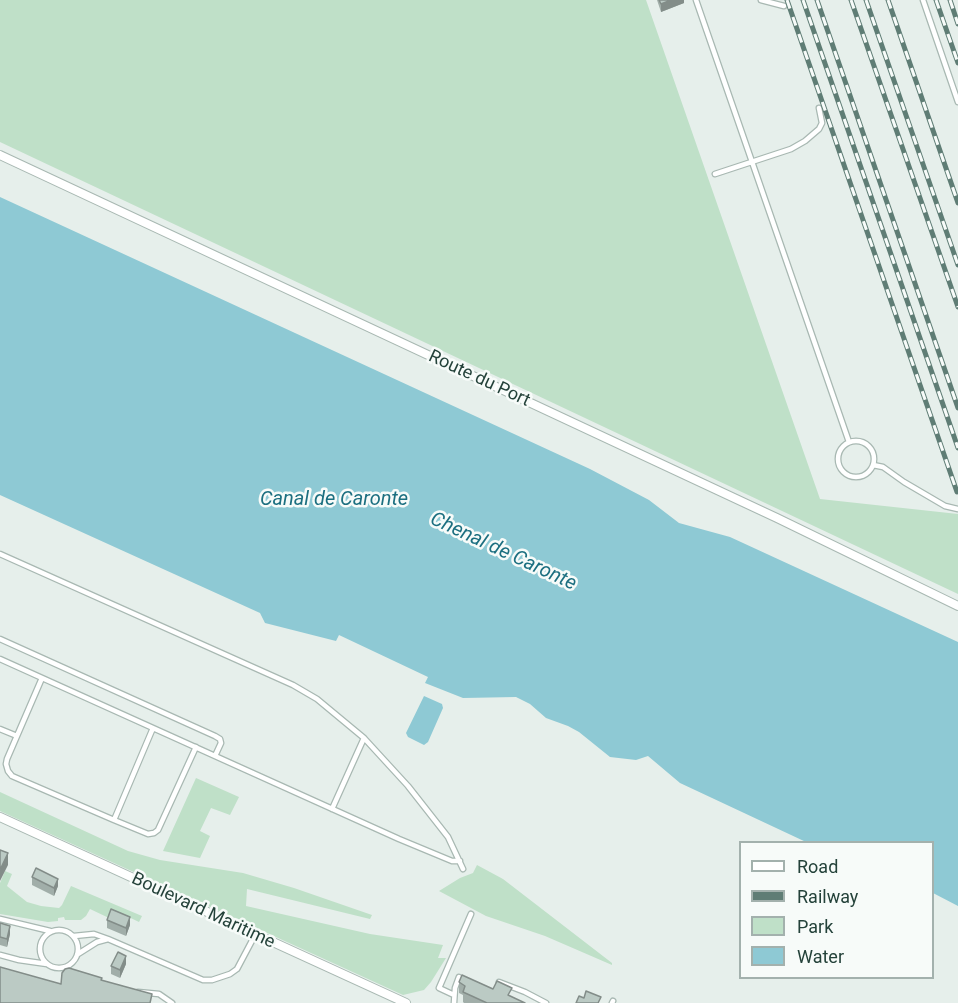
<!DOCTYPE html>
<html>
<head>
<meta charset="utf-8">
<style>
	body { margin:0 }
	#map { position:relative; width:958px; height:1003px; overflow:hidden; background:#e6efeb; font-family:Roboto,sans-serif }
	canvas { display:block }
	.legend { position:absolute; left:739px; top:841px; width:195px; height:138px; box-sizing:border-box; background:#f7fbf9; border:2px solid #a3b1ad; margin:0; padding:8px 10px; list-style:none; font-size:18px; color:#24423a }
	.legend li { display:flex; align-items:center; gap:12px; height:30px }
	.legend b { width:30px; border:2px solid #a3b1ad }
</style>
</head>
<body>
<div id="map">
<canvas width="958" height="1003"></canvas>
<ul class="legend">
<li><b style="height:8px;background:#fff"></b>Road</li>
<li><b style="height:8px;background:#5f7d75"></b>Railway</li>
<li><b style="height:16px;background:#bfe0c8"></b>Park</li>
<li><b style="height:16px;background:#8ec9d4"></b>Water</li>
</ul>
</div>
<script>
const ctx = document.querySelector('canvas').getContext('2d');
ctx.lineJoin = 'round';
function fillPath(path, color) { ctx.fillStyle = color; ctx.fill(path, 'evenodd'); }
const toPath = rows => new Path2D(rows.map(r => 'M' + r).join(''));
function stroke(path, color, width, dash) { ctx.strokeStyle = color; ctx.lineWidth = width; ctx.lineCap = dash ? 'butt' : 'round'; ctx.setLineDash(dash || []); ctx.stroke(path); }
function label(font, color, halo, rows, align = 'center') {
  ctx.font = font + ' Roboto,sans-serif'; ctx.lineWidth = 5; ctx.setLineDash([]); ctx.textBaseline = 'middle'; ctx.strokeStyle = halo; ctx.fillStyle = color; for (const [text, x, y, turn = 0] of rows) {
    ctx.save(); ctx.translate(x, y); ctx.rotate((+turn || 0) * Math.PI / 180); ctx.textAlign = isNaN(turn) ? turn : align; if (halo) ctx.strokeText(text, 0, 0); ctx.fillText(text, 0, 0); ctx.restore();
  }
}
const green = toPath([
	[0,0,646,0,820,499,958,514,958,594,0,142],
	[196,778,239,797,230,815,211,808,200,831,210,836,200,858,163,851],
	[0,792,128,851,160,860,243,873,294,888,372,915,370,919,247,889,246,906,370,934,443,945,438,958,446,958,431,982,424,990,403,995,0,811],
	[477,865,503,879,612,963,612,965,545,936,486,916,439,891,460,878,473,873],
	[5,871,12,874,7,886,27,902,41,906,59,908,62,905,71,886,142,916,139,922,114,910,109,918,90,909,86,916,81,920,65,920,64,917,58,918,58,921,48,922,0,914,0,883]
]);
const water = toPath([
	[0,197,590,469,649,500,679,523,730,537,958,642,958,906,933,893,932,842,806,842,680,783,648,756,636,760,610,757,579,732,568,726,546,718,530,704,516,697,463,698,425,683,428,677,339,635,336,641,265,623,260,613,0,495],
	[424,696,442,704,443,708,428,742,424,745,408,737,406,733]
]);
const service = toPath([
	[696,0,849,442],
	[761,0,784,6],
	[923,0,958,102],
	[715,174,791,149,805,141,819,129,822,123,819,108],
	'838 459a18 18 0 1 1 36 0a18 18 0 1 1-36 0Z',
	[873,465,883,467,904,482,945,506,958,509],
	[0,554,293,685,317,699,364,738,408,786,448,837,463,869],
	[0,639,215,736,220,739,221,743,215,756],
	[0,659,399,839,452,861,460,861],
	[42,678,7,759,6,764,8,771,12,776,114,820,153,728],
	[0,729,17,736],
	[332,809,364,738],
	[114,820,148,834,154,833,158,830,196,747],
	[0,919,50,931],
	'40 949a19 19 0 1 1 38 0a19 19 0 1 1-38 0Z',
	[74,936,94,934,108,939,97,942,78,954],
	[108,939,203,980,212,980,230,974,237,969,255,935],
	[0,955,19,960,47,964],
	[499,982,525,992,546,1003],
	[138,992,159,994,172,1003],
	[454,995,439,988,471,914],
	[454,1003,455,988,459,977],
	[612,1003,613,1001]
]);
const minor = toPath([
	[0,155,777,518,958,606],
	[0,817,406,1003]
]);
const rail = toPath([
	[787,0,957,492],
	[803,0,958,448],
	[817,0,958,408],
	[851,0,958,307],
	[866,0,958,265],
	[888,0,958,203],
	[936,0,958,63],
	[950,0,958,24]
]);
const wall = toPath([
	[657,0,684,0,684,3,661,12],
	[32,877,58,886,54,896,32,885],
	[107,920,130,925,126,936,107,928],
	[0,923,10,934,7,947,0,945],
	[126,964,120,978,111,974,111,966],
	[459,982,493,989,525,1003,464,1003,463,1002,463,995,459,993]
]);
const shadedWall = toPath([
	[671,0,684,0,684,3,661,12,661,4],
	[8,853,8,865,0,881,0,870],
	[58,879,58,886,54,896,54,888],
	[130,917,130,925,126,936,126,928],
	[10,926,10,934,7,947,7,939],
	[126,956,126,964,120,978,120,970]
]);
const building = toPath([
	[659,0,671,0,661,4,659,0],
	[0,850,8,853,0,870,0,850],
	[36,868,58,879,54,888,32,877,36,868],
	[111,909,130,917,126,928,107,920,111,909],
	[0,923,10,926,7,939,0,937,0,923],
	[118,952,126,956,120,970,111,966,118,952],
	[0,967,61,984,62,973,65,969,69,968,102,978,101,980,152,994,150,1003,0,1003,0,967],
	[462,975,493,989,497,981,512,988,508,995,525,1003,487,1003,463,992,465,986,459,982,462,975],
	[586,991,601,997,598,1003,576,1003,579,996,584,998,586,991]
]);
const streetNames = [
	["Route du Port",479,379,25],
	["Boulevard Maritime",203,911,25]
];
const waterNames = [
	["Canal de Caronte",334,500],
	["Chenal de Caronte",503,552,25]
];
fillPath(green, '#bfe0c8');
fillPath(water, '#8ec9d4');
stroke(service, '#a8b8b2', 7);
stroke(minor, '#a8b8b2', 10);
stroke(service, '#fff', 4.5);
stroke(minor, '#fff', 8);
stroke(rail, '#5f7d75', 5);
stroke(rail, '#f7fbf9', 3, [9]);
fillPath(wall, '#a1aea9');
fillPath(shadedWall, '#838d89');
fillPath(building, '#bbcac4');
stroke(building, '#838d89', 1.5);
label('18px', '#24423a', '#f7fbf9', streetNames);
label('italic 20px', '#1c6f80', '#f7fbf9', waterNames);
</script>
</body>
</html>
